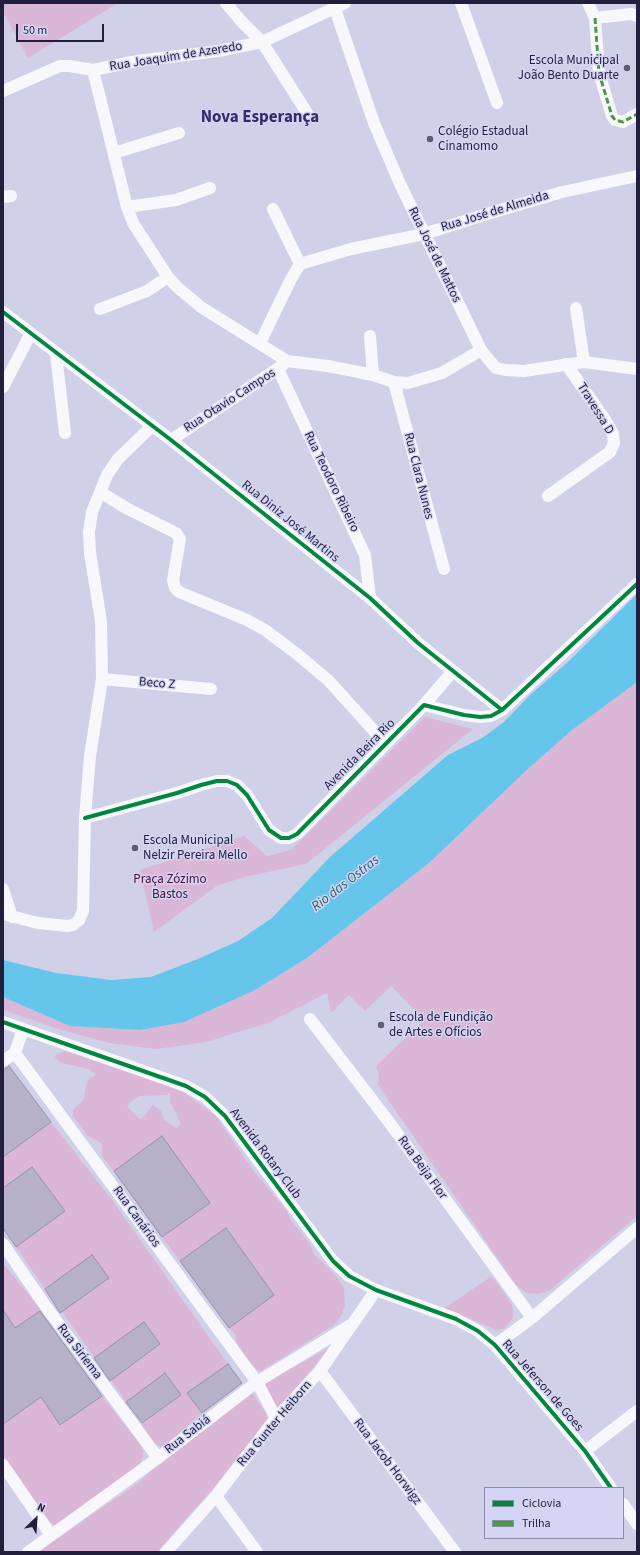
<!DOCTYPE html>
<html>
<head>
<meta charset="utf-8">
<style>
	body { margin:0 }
	#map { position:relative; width:640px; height:1555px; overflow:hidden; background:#d0d0e8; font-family:"Source Sans 3",sans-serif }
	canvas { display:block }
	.frame { position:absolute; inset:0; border:4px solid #211f3c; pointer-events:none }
	.legend { position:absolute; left:484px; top:1487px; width:140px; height:52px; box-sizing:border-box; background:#d4d5f3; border:1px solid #8c8caa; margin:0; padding:5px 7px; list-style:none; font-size:12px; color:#211f3c }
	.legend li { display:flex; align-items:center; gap:8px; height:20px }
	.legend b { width:20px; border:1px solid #8c8caa }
	.north { position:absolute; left:16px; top:1499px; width:40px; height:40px; -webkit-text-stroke:3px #d4d5f3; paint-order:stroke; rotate:25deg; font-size:11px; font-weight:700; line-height:16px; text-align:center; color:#211f3c }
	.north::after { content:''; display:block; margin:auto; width:14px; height:18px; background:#211f3c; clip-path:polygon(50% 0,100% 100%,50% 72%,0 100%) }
	.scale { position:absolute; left:16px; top:24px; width:88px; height:18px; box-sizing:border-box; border:2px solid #211f3c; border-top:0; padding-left:5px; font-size:12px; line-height:14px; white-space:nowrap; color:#211f3c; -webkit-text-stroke:3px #d4d5f3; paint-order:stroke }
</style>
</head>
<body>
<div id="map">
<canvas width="640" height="1555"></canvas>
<div class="frame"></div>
<ul class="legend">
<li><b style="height:5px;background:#00873e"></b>Ciclovia</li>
<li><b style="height:5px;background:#4d9a45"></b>Trilha</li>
</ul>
<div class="north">N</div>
<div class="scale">50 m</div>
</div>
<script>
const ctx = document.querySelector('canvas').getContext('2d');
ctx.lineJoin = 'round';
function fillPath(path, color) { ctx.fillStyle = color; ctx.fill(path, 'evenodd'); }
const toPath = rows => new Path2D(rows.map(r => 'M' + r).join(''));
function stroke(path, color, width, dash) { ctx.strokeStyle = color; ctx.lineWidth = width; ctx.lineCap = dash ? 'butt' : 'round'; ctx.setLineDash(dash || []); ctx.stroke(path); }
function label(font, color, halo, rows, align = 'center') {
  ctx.font = font + ' "Source Sans 3",sans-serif'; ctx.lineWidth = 3; ctx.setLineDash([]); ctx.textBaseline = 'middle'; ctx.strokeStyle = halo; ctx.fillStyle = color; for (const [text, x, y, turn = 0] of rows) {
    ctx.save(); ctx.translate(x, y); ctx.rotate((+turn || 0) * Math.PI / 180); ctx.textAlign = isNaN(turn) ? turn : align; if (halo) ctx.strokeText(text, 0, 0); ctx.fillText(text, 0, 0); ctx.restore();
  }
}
const green = toPath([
	[3,3,118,3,28,58,3,12],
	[637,682,637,1216,549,1291,539,1294,526,1293,516,1285,378,1085,379,1076,376,1066,424,1020,391,986,365,1011,349,995,331,1013,327,993,268,1023,206,1042,156,1049,110,1043,61,1030,3,1010,3,997,70,1026,140,1030,255,990,307,958,429,863,530,767,572,730],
	[425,717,473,729,306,864,249,876,218,885,154,932,140,870,244,836,267,856,291,850],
	[65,1051,166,1085,184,1093,215,1115,253,1170,287,1211,290,1219,310,1244,314,1254,337,1277,344,1288,345,1305,341,1316,334,1325,261,1371,257,1370,245,1356,236,1341,236,1335,229,1328,274,1294,226,1228,180,1261,162,1237,210,1203,162,1136,114,1171,102,1156,102,1144,87,1135,73,1116,73,1110,84,1099,86,1085,90,1078,96,1075,89,1069,61,1063,55,1058,56,1055],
	[170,1092,170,1102,181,1124,176,1128,165,1121,161,1111,153,1105,142,1119,138,1118,127,1106,133,1100,140,1096,167,1095],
	[4,1122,21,1144,51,1122,112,1200,228,1364,187,1393,202,1413,166,1445,160,1446,155,1444,142,1424,181,1395,166,1373,126,1402,111,1380,160,1345,144,1322,95,1358,62,1312,109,1278,92,1256,45,1289,16,1247,65,1211,32,1167,3,1188,3,1157,12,1150,3,1138],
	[3,1263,41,1310,15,1328,3,1313],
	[492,1276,511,1303,513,1310,513,1318,505,1328,496,1330,445,1308],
	[328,1349,278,1411,262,1384],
	[251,1391,266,1413,267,1419,264,1425,214,1487,157,1552,38,1552,141,1481,159,1462],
	[102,1396,139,1443,143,1450,143,1457,137,1468,61,1524,55,1525,46,1520,3,1455,3,1424,41,1397,61,1425]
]);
const water = toPath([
	[637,594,637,682,572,730,530,767,429,863,307,958,255,990,184,1022,140,1030,70,1026,3,997,3,960,56,973,111,980,151,977,198,959,238,941,272,918,330,857,448,755,482,738,504,722,530,695,569,661]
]);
const building = toPath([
	[9,1066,51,1122,3,1157,3,1070,9,1066],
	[162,1136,210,1203,162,1237,114,1171,162,1136],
	[32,1167,65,1211,16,1247,3,1228,3,1188,32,1167],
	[226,1228,274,1295,229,1328,180,1261,226,1228],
	[92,1255,109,1278,60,1313,45,1289,92,1255],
	[3,1310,15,1328,40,1311,102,1396,60,1425,41,1397,3,1424,3,1310],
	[144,1322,160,1344,110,1381,94,1358,144,1322],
	[228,1364,242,1383,202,1413,187,1393,228,1364],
	[165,1373,181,1395,142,1423,126,1402,165,1373]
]);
const minor = toPath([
	[226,3,241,21,262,42,307,113],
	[333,3,374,123,400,184,481,350,489,360,496,368,505,370,524,371,584,362,637,369],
	[461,3,497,103],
	[588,3,595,18,599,73,612,116,615,120,623,122,637,114],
	[595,18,631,14,637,16],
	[93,70,127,207,133,223,168,277,177,287,201,307,287,361,328,366,373,375,394,382,408,383,442,373,481,350],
	[3,91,60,66,70,66,93,70,137,61,218,51,262,42,345,3],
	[114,153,179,133],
	[3,197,11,196],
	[127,207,176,200,210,188],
	[273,209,300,264],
	[576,308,584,362],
	[100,309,147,291,168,277],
	[3,312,171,440,370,598,418,643,502,710],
	[370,336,373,375],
	[260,343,291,279,300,264,351,249,424,234,487,214,562,192,637,176],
	[56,354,65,433],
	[278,369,365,555,370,598],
	[394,382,444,569],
	[3,387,31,333],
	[171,440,283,365],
	[100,492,128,509,176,533,180,539,173,580,175,588,179,592,247,620,265,630,297,654,328,680,385,743],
	[548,496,610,452,614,443,613,434,604,418,566,364],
	[102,679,211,689],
	[424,705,453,671],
	[85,818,177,793,201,785,217,781,227,781,237,785,247,795,269,830,281,838,289,838,297,834,424,705,464,715,480,717,491,716,502,710,637,584],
	[3,889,12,917],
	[3,914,38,923,67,926,73,925,79,920,83,911,85,818,90,756,102,679,101,621,90,553,89,532,92,512,107,475,118,459,152,426],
	[310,1019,389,1122,532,1318],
	[3,1022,186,1086,205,1097,225,1116,333,1261,349,1276,376,1290,456,1319,478,1331,495,1345,585,1451,611,1488],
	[15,1053,257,1382,276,1418],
	[3,1061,15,1053,23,1029],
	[3,1244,44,1304,158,1458],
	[495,1345,532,1318,637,1228],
	[320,1371,455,1552],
	[585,1451,637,1411],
	[3,1465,51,1535],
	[216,1496,257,1552],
	[623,1504,637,1524],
	[28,1552,158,1458,257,1382,352,1324],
	[166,1552,216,1496,276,1418,320,1371,376,1290]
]);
const quiet = toPath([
	[595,18,599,73,612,116,615,120,623,122,637,114]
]);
const cycleway = toPath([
	[3,312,171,440,370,598,418,643,502,710],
	[85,818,177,793,201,785,217,781,227,781,237,785,247,795,269,830,281,838,289,838,297,834,424,705,464,715,480,717,491,716,502,710,637,584],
	[3,1022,186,1086,205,1097,225,1116,333,1261,349,1276,376,1290,456,1319,478,1331,495,1345,585,1451,611,1488]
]);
const markers = [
	[627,68,4,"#5e5d78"],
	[430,139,4,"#5e5d78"],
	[135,848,4,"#5e5d78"],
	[381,1025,4,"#5e5d78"]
];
const streetNames = [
	["Rua Joaquim de Azeredo",176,57,-9],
	["Rua José de Almeida",495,212,-17],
	["Rua José de Mattos",434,255,64],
	["Rua Otavio Campos",230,401,-33],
	["Travessa D",595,409,58],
	["Rua Clara Nunes",418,476,76],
	["Rua Teodoro Ribeiro",331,482,64],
	["Rua Diniz José Martins",290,522,39],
	["Beco Z",157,684,5],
	["Avenida Beira Rio",360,755,-45],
	["Avenida Rotary Club",265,1154,53],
	["Rua Beija Flor",422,1168,54],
	["Rua Canários",136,1217,54],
	["Rua Siriema",79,1352,53],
	["Rua Jeferson de Goes",542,1386,49],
	["Rua Gunter Heiborn",275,1424,-50],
	["Rua Sabiá",188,1435,-38],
	["Rua Jacob Horwigz",387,1462,53]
];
const poiNames = [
	["Escola Municipal",619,61,"right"],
	["João Bento Duarte",619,76,"right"],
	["Colégio Estadual",438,132],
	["Cinamomo",438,147],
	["Escola Municipal",143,841],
	["Nelzir Pereira Mello",143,856],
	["Escola de Fundição",389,1018],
	["de Artes e Ofícios",389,1033]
];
const parkNames = [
	["Praça Zózimo",170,880],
	["Bastos",170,895]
];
const waterNames = [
	["Rio das Ostras",346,884,-38]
];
const districtNames = [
	["Nova Esperança",260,118]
];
fillPath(green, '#dab7d6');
fillPath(water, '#65c5eb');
fillPath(building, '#b7b0c9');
stroke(building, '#958fa7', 1);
stroke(minor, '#f8f8fc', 12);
stroke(quiet, '#4d9a45', 3, [6, 3]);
stroke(cycleway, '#00873e', 4);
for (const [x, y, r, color] of markers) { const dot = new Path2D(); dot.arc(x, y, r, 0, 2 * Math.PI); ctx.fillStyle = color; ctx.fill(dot); stroke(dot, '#d4d5f3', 1.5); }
label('13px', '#211f3c', '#d4d5f3', streetNames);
label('13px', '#211f3c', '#d4d5f3', poiNames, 'left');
label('13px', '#470f34', '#d4d5f3', parkNames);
label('italic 14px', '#285c6f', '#d4d5f3', waterNames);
label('bold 17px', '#342d6c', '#d4d5f3', districtNames);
</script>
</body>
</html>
